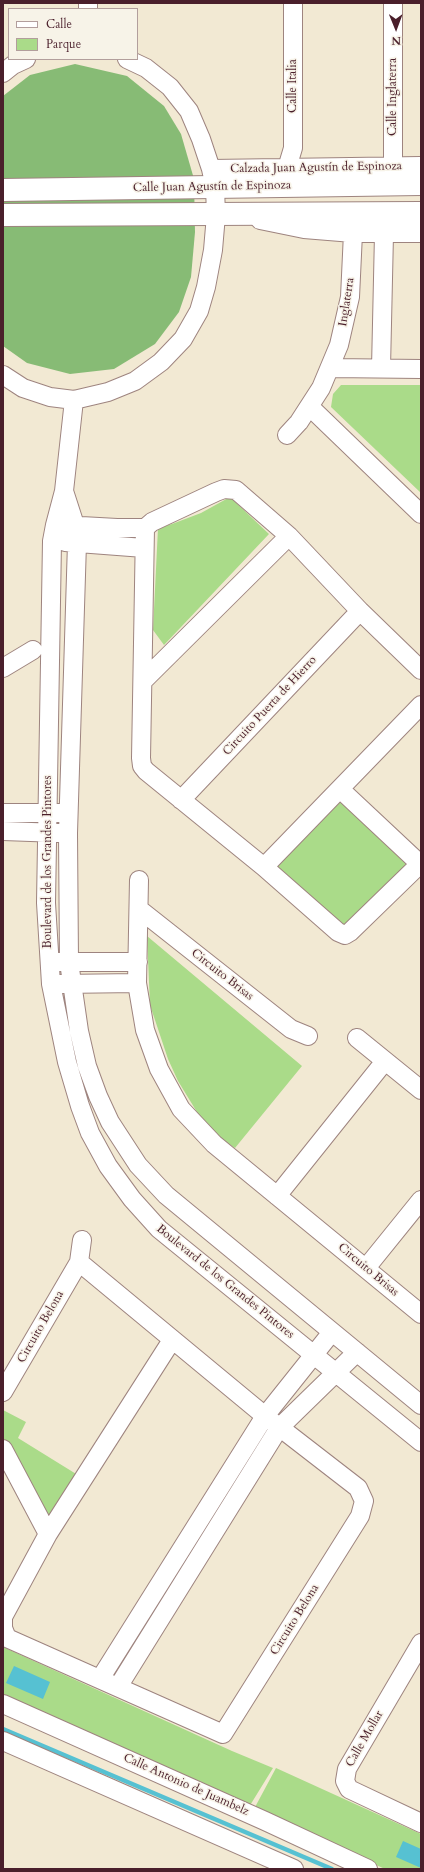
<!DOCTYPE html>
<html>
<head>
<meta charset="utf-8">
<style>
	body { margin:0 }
	#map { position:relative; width:424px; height:1872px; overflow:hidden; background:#f2e9d3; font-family:Cardo,serif }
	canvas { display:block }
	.frame { position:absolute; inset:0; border:4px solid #4a1f2b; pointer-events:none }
	.legend { position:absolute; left:8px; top:8px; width:130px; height:52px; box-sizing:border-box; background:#f7f3e8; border:1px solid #b29e9c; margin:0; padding:5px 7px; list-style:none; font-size:12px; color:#4a1f2b }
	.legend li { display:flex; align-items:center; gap:8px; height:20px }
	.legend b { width:20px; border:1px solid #b29e9c }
	.north { position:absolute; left:376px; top:8px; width:40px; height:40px; -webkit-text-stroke:3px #f7f3e8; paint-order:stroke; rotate:179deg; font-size:11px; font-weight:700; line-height:16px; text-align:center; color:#4a1f2b }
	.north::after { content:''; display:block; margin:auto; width:14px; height:18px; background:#4a1f2b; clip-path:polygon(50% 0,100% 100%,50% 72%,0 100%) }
</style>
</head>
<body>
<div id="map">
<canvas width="424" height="1872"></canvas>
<div class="frame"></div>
<ul class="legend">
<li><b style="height:5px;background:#fff"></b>Calle</li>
<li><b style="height:11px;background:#aadb89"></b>Parque</li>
</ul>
<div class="north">N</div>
</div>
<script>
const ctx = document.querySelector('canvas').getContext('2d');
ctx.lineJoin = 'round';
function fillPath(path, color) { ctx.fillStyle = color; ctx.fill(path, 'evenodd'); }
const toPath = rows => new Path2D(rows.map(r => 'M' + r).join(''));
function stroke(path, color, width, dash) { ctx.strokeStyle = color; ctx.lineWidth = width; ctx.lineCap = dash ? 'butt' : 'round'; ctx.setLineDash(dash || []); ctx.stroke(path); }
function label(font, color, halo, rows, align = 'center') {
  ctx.font = font + ' Cardo,serif'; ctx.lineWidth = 3; ctx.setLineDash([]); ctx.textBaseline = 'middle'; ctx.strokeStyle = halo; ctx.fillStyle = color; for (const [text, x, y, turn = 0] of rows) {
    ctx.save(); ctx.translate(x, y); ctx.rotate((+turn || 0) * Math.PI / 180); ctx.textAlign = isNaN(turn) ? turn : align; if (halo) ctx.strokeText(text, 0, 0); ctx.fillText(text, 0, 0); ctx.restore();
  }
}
const green = toPath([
	[341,385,421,385,421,493,331,407,333,394],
	[230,497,269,534,164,645,153,630,158,528,172,524,201,513],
	[339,795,417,864,344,932,270,867],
	[147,936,302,1066,235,1148,220,1138,200,1117,178,1081,168,1059,150,1005],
	[3,1410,26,1422,18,1438,81,1477,48,1529,3,1443],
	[3,1647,232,1751,273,1768,249,1807,3,1698],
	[276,1768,421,1834,421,1869,385,1869,254,1809]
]);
const forest = toPath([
	[75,64,127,76,164,106,181,134,194,179,195,232,191,277,179,312,155,344,114,369,70,374,27,363,3,346,3,96,30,75]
]);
const water = toPath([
	[14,1666,50,1682,43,1699,6,1683],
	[403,1841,421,1849,421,1868,396,1857]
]);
const stream = toPath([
	[3,1729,332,1869]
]);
const minor = toPath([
	[393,3,393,167],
	[88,9,88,3],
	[3,73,13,65,26,59],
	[287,168,293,148,293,3],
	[211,169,421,166],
	[260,220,304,229,353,233,421,233],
	[331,368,421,369],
	[381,368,384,234],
	[3,375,23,388,50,397,74,400,108,392,135,381,161,362,183,339,199,311,206,287,213,250,216,215,215,187,211,169,201,139,189,111,170,87,146,68,127,59],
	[74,400,64,491,55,525,52,541,46,903,51,984,67,1062,80,1106,90,1133,108,1166,132,1199,159,1229,421,1442],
	[310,407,421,514],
	[287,435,299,422,321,388,339,345,350,297,353,233],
	[64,491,75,525,77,543,68,833,69,962,79,1031,87,1066,98,1096,110,1122,138,1165,166,1195,421,1405],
	[63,525,117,528,145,528,152,522,216,492,224,489,236,490,289,536,360,611,421,670],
	[145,528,141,758,142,766,146,771,264,867,338,932,345,935,350,932,421,863],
	[65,542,144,548],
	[3,668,33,650],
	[143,681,289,536],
	[340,789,420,864],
	[181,800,360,611],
	[3,813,60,813],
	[3,831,59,833],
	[264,867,421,705],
	[139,880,137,983,145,1030,159,1069,181,1109,214,1144,421,1314],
	[139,909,291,1029,308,1036],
	[57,962,138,962],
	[60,984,137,983],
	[357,1038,421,1090],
	[277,1196,385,1061],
	[79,1262,265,1416,358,1488,364,1501,360,1516,223,1734,7,1638,3,1628,3,1617,48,1534,172,1340],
	[366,1268,421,1200],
	[3,1392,79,1262,82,1240],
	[3,1449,48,1534],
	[421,1643,347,1769,345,1781,349,1789,421,1823],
	[100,1679,265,1416,332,1332],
	[118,1687,279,1428,357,1352],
	[3,1704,265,1821,368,1869],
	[3,1741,294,1869]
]);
const major = toPath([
	[3,190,421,184],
	[3,215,421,213]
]);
const streetNames = [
	["Calle Italia",293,86,-90],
	["Calle Inglaterra",393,97,-90],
	["Calzada Juan Agustín de Espinoza",316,168,-1],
	["Calle Juan Agustín de Espinoza",212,187,-1],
	["Inglaterra",347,302,-81],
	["Circuito Puerta de Hierro",270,706,-47],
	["Boulevard de los Grandes Pintores",48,862,-90],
	["Circuito Brisas",222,975,38],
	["Circuito Brisas",368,1270,40],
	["Boulevard de los Grandes Pintores",225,1282,39],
	["Circuito Belona",41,1327,-60],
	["Circuito Belona",295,1620,-58],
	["Calle Mollar",365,1739,-60],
	["Calle Antonio de Juambelz",186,1785,24]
];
fillPath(green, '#aadb89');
fillPath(forest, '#87bb75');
fillPath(water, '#56c1d2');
stroke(stream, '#56c1d2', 4.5);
stroke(minor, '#9e847f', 20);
stroke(major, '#9e847f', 24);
stroke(minor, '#fff', 18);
stroke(major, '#fff', 22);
label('12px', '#4a1f2b', '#f7f3e8', streetNames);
</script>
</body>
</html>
